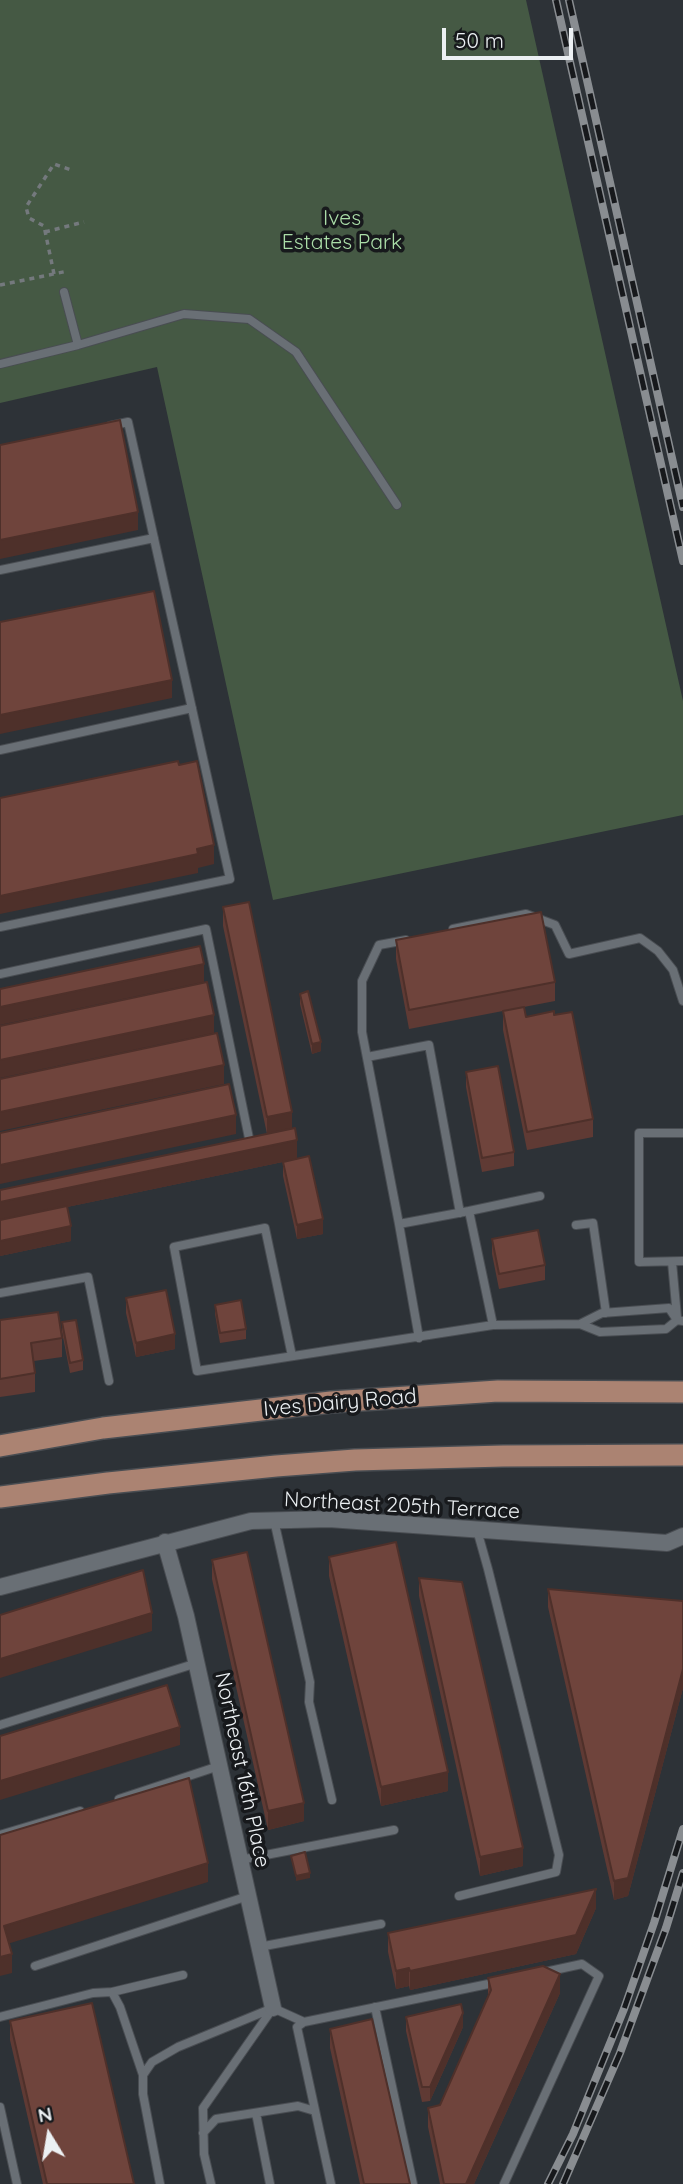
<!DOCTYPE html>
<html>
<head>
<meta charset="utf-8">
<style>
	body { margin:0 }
	#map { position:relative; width:683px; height:2184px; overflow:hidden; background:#2d3237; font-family:Quicksand,sans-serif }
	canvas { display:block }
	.north { position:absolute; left:14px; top:2100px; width:70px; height:70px; -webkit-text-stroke:5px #17191c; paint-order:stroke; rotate:349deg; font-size:19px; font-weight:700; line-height:28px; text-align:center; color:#ecf0f3 }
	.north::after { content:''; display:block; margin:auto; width:24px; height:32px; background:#ecf0f3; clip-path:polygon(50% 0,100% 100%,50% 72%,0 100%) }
	.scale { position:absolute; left:442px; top:28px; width:131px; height:32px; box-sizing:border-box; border:4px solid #ecf0f3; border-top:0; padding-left:9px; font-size:21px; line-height:24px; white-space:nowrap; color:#ecf0f3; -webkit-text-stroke:5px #17191c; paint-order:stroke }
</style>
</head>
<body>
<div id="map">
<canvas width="683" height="2184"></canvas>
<div class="north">N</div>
<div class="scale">50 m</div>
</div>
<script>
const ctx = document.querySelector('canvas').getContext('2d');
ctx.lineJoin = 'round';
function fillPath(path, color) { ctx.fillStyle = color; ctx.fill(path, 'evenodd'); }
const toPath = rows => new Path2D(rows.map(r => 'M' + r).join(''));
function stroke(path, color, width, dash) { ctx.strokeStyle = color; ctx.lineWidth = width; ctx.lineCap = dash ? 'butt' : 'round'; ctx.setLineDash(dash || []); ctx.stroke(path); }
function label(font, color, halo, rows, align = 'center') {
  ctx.font = font + ' Quicksand,sans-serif'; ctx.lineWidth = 7; ctx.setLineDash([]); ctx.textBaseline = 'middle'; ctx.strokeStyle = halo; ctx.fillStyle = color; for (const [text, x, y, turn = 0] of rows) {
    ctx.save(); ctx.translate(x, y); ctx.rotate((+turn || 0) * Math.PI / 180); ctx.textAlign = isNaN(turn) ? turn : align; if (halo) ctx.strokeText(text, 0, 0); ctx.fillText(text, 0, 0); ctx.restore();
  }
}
const green = toPath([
	[0,0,526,0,683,701,683,815,273,900,157,367,0,403]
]);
const path = toPath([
	[45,232,84,222],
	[54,274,44,226,29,218,26,207,54,164,74,171],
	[0,285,68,271]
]);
const service = toPath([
	[64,292,78,345],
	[0,364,78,345,184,314,249,319,296,352,397,505],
	[0,570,154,538],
	[0,750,192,708],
	[0,927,230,879,128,422,110,426],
	[453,929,526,914,555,925,569,954,640,938,658,951,673,970,683,1001],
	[406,940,379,945,362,981,362,1032,399,1224,469,1211,493,1325],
	[0,974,206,929,250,1143,246,1144],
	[367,1057,429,1045,460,1213],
	[683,1133,639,1133,639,1262,683,1261],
	[469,1211,540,1196],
	[399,1224,419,1338],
	[576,1225,593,1223,606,1313],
	[672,1262,677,1317],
	[0,1293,88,1277,109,1381],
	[580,1324,602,1313,669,1308,677,1320],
	[292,1356,265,1228,174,1247,197,1371,493,1325,580,1324,600,1332,666,1329,677,1320,683,1321],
	[274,1520,310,1682,309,1702,332,1800],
	[0,1725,197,1663],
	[119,1799,219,1766],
	[0,1835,80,1811],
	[240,1860,394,1830],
	[459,1896,556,1872,559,1855,488,1569,477,1530],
	[259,1947,381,1924],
	[35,1966,248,1896],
	[112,1992,183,1975],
	[375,2007,413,2184],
	[0,2017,93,1993,112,1992,120,2007,143,2075],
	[304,2022,297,2027,331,2184],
	[0,2107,17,2184],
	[256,2113,270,2184],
	[203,2133,216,2119,298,2106,315,2111],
	[160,2184,143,2094,143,2075,152,2062,178,2047,273,2008,304,2022,498,1982],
	[211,2184,204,2154,203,2108,273,2008],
	[504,2184,599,1976,582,1964,545,1972]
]);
const minor = toPath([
	[165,1542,186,1616,273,2008],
	[0,1587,251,1521,329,1519,667,1543,683,1536]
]);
const primary = toPath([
	[0,1446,103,1428,331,1402,498,1391,683,1392],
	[0,1497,108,1483,276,1466,355,1460,503,1456,683,1455]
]);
const rail = toPath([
	[556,0,683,561],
	[569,0,683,507],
	[548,2184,573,2134,624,2009,654,1923,683,1829],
	[563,2184,620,2053,666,1928,683,1873]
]);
const wall = toPath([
	[223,907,292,1129,297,1159,67,1207,71,1241,0,1256,0,1190,267,1134,223,926],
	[396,940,555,982,555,1001,409,1029,396,959],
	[300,994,321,1051,312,1054,300,1004],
	[503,1011,526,1017,593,1119,593,1137,527,1150,503,1030],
	[466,1072,514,1152,514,1166,482,1172,466,1087],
	[283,1162,323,1234,297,1239,283,1176],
	[492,1239,545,1265,545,1280,499,1289,492,1254],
	[126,1298,175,1349,136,1357,126,1313],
	[215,1305,246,1329,246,1339,220,1343,215,1314],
	[0,1320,62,1338,62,1357,34,1361,35,1373,35,1392,0,1397],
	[62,1322,83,1360,83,1370,70,1373,62,1332],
	[329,1557,448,1791,381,1806,329,1576],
	[212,1560,304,1821,268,1830,212,1579],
	[419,1578,523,1866,480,1876,419,1596],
	[548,1589,683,1601,683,1688,628,1896,614,1900,548,1607],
	[596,1908,576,1954,410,1990,409,1986,396,1989,388,1952,388,1933],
	[488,1978,560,1993,474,2184,440,2184,428,2127,428,2108,440,2105,488,1996],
	[406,2017,463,2027,430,2101,422,2102,406,2031],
	[10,2021,134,2184,43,2184,10,2040],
	[330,2029,410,2184,360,2184,330,2048]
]);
const shadedWall = toPath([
	[138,512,138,530,0,559,0,540],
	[172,680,172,698,0,734,0,715],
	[214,845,214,864,198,868,198,873,0,914,0,896],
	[204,964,204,982,0,1025,0,1007],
	[214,1015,214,1033,0,1078,0,1060],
	[321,1042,321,1051,312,1054,312,1044],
	[224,1065,224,1084,0,1131,0,1112],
	[292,1112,292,1131,267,1136,267,1117],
	[236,1115,236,1134,0,1184,0,1165],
	[297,1140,297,1159,0,1221,0,1202],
	[323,1219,323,1234,297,1239,297,1225],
	[71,1226,71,1241,0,1256,0,1241],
	[175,1334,175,1349,136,1357,136,1343],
	[152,1613,152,1631,0,1678,0,1659],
	[683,1669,683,1688,628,1896,614,1900,614,1881],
	[180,1727,180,1745,0,1800,0,1781],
	[448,1772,448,1791,381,1806,381,1787],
	[304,1803,304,1821,268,1830,268,1811],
	[523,1848,523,1866,480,1876,480,1857],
	[208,1863,208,1882,4,1945,4,1926],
	[310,1873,310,1878,296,1881,296,1876],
	[596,1889,596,1908,576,1954,410,1990,410,1971],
	[12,1954,12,1973,0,1976,0,1957],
	[409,1968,409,1986,396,1989,396,1971],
	[560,1974,560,1993,474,2184,466,2184],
	[463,2013,463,2027,430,2101,430,2087]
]);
const building = toPath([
	[120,420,138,512,0,540,0,445,120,420],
	[154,591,172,680,0,715,0,622,154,591],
	[178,761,179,765,197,761,214,845,197,849,198,854,0,896,0,798,178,761],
	[249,902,292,1112,267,1117,223,907,249,902],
	[541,912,555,982,409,1010,396,940,541,912],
	[200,946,204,964,0,1007,0,989,200,946],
	[207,982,214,1015,0,1060,0,1026,207,982],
	[308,991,321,1042,312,1044,300,994,308,991],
	[524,1007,526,1017,554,1011,554,1015,572,1012,593,1119,527,1132,503,1011,524,1007],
	[217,1033,224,1065,0,1112,0,1079,217,1033],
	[498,1066,514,1152,482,1158,466,1072,498,1066],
	[229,1084,236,1115,0,1165,0,1133,229,1084],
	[295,1128,297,1140,0,1202,0,1190,295,1128],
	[309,1156,323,1219,297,1225,283,1162,309,1156],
	[67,1206,71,1226,0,1241,0,1220,67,1206],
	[538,1230,545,1265,499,1274,492,1239,538,1230],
	[166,1290,175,1334,136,1343,126,1298,166,1290],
	[241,1300,246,1329,220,1333,215,1305,241,1300],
	[58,1312,62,1338,31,1343,35,1373,0,1379,0,1320,58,1312],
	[76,1320,83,1360,70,1363,62,1322,76,1320],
	[396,1542,448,1772,381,1787,329,1557,396,1542],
	[247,1552,304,1803,268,1811,212,1560,247,1552],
	[143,1570,152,1613,0,1659,0,1615,143,1570],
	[419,1578,462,1582,523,1848,480,1857,419,1578],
	[548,1589,683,1601,683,1669,628,1878,614,1881,548,1589],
	[167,1685,180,1727,0,1781,0,1736,167,1685],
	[189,1778,208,1863,4,1926,12,1954,0,1957,0,1835,189,1778],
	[305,1852,310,1873,296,1876,291,1856,305,1852],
	[596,1889,576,1935,410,1971,409,1968,396,1971,388,1933,596,1889],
	[543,1966,560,1974,466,2184,444,2184,428,2108,440,2105,491,1990,488,1978,543,1966],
	[92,2003,134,2184,47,2184,10,2021,92,2003],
	[461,2004,463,2013,430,2087,422,2087,406,2017,461,2004],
	[372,2019,410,2184,364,2184,330,2029,372,2019]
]);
const parkNames = [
	["Ives",342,219],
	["Estates Park",342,243]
];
const streetNames = [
	["Ives Dairy Road",340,1403,-5],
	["Northeast 205th Terrace",402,1506,3],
	["Northeast 16th Place",242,1770,78]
];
fillPath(green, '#455944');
stroke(service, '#494d52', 10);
stroke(minor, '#494d52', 18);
stroke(primary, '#494d52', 24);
stroke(path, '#74797d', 3.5, [5, 5]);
stroke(service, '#696f75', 8);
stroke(minor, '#696f75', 16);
stroke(primary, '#ab8372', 21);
stroke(rail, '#898d91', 8);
stroke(rail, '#17191c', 5, [16]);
fillPath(wall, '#5f3a34');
fillPath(shadedWall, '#4e302a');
fillPath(building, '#6f443c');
stroke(building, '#4e302a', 2);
label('21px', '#abdea8', '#17191c', parkNames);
label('21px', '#ecf0f3', '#17191c', streetNames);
</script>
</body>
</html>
